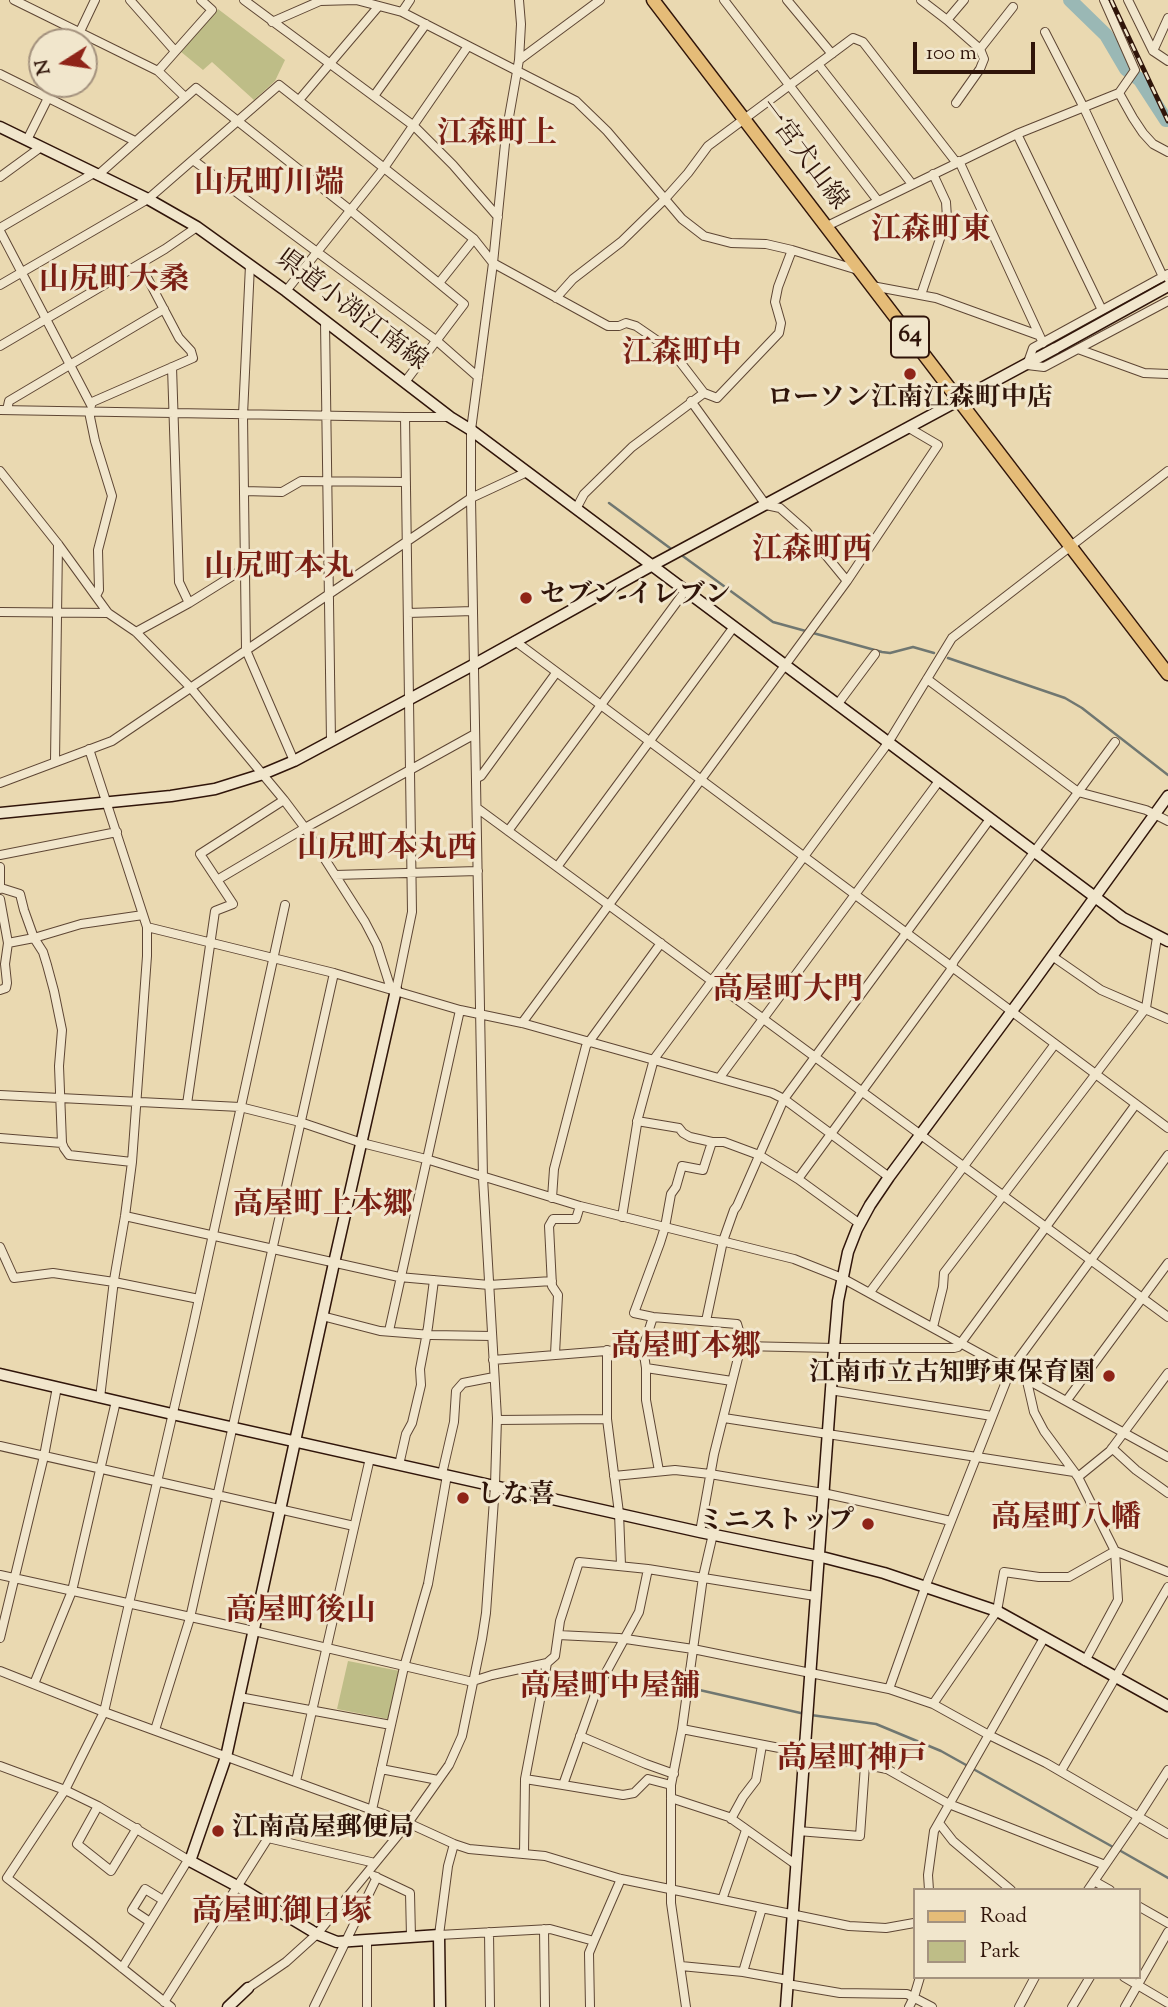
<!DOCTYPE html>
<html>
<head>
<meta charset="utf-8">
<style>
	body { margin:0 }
	#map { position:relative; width:1168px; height:2007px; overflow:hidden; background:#ead9b1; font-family:"Sorts Mill Goudy",serif }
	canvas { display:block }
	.legend { position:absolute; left:913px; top:1888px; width:228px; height:91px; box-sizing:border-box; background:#f1e6cc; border:2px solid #a4927e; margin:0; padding:9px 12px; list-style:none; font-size:21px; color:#30150a }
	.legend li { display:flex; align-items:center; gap:14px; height:35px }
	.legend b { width:35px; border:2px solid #a4927e }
	.north { position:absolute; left:28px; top:28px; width:70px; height:70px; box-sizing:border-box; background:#f1e6cc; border:2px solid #a4927e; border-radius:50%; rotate:258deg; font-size:19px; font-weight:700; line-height:28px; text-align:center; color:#30150a }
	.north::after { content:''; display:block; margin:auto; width:24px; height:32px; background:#8f2418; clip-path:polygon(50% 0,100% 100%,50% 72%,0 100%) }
	.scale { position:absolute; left:913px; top:42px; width:122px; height:32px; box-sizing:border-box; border:4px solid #30150a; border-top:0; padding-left:9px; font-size:21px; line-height:24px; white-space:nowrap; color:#30150a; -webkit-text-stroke:5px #f1e6cc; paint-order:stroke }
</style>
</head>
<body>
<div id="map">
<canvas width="1168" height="2007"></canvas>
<ul class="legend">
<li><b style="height:9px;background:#e5bc78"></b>Road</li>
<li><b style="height:19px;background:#bebd87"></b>Park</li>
</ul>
<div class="north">N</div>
<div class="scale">100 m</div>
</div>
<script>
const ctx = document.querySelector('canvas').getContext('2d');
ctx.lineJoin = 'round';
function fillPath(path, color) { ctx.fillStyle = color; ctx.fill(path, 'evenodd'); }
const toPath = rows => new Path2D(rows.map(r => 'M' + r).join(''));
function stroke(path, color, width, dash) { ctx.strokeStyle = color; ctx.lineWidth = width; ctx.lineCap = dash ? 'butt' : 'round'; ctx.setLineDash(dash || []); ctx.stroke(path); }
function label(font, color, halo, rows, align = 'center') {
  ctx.font = font + ' "Sorts Mill Goudy","Noto Serif JP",serif'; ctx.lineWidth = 6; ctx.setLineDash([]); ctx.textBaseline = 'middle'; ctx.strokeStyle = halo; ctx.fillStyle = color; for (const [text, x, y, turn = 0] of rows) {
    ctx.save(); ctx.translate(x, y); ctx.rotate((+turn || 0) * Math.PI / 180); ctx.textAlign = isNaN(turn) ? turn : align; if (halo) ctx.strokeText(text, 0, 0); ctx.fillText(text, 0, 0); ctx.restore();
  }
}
const green = toPath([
	[218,9,285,60,275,81,254,100,212,62,203,70,180,51],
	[348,1661,400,1671,388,1719,337,1709]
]);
const stream = toPath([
	[609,503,674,551],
	[680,554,773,622,882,652,890,653,913,647,934,653],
	[948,658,1065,698,1082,708,1168,775],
	[695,1689,805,1714],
	[811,1715,876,1724,941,1751,1113,1847],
	[1119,1850,1168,1878]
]);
const river = toPath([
	[1070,0,1106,35,1126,69,1140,80,1166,120,1168,120]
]);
const street = toPath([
	[14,0,158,71,185,97],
	[130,0,175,51],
	[244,0,414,126,453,165,498,217],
	[356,0,402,12,576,101,607,131,682,219,704,236,731,243,766,244,792,250,858,270],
	[519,0,521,24,519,60],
	[724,0,878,201],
	[787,0,832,54],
	[921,0,947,20,964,0],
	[1104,0,1135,70,1119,93],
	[1128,0,1153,51,1168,61],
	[402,12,410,0],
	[947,20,980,49,1013,7],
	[272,22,320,1,357,0],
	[1045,32,1083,106,1165,281],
	[75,42,95,0],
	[1153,51,1168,18],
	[818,64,912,184],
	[158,71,212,10,201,0],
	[0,74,135,141],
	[374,96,426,24],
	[299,100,378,7],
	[956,103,980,69,984,59,980,49],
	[1017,134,1102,310],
	[27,140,55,84],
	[193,160,437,341,478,377],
	[959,161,1043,343],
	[98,175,196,88,350,210,464,304,405,382],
	[0,177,41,147],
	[825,227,1017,134,1119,93,1133,118,1143,133,1153,144,1168,152],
	[0,228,94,173],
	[0,231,91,405],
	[250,265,243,415,246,650,294,761],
	[1168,274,1033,348,1027,365,1044,367,1168,301],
	[439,283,474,239],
	[0,285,148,199,279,85,474,239,493,263,608,326,619,326,626,323,636,326,671,350,704,393,717,398,779,333,781,323,775,302,778,287,792,250],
	[872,286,936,298,1038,335],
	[286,291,384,168,468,46],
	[921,295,947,218,946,202,933,174],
	[556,298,573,279,621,242,664,200,688,173,708,146,853,38,863,42,956,162],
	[325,322,331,741],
	[0,346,165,249,197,227],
	[1078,349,1144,373,1168,374],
	[172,367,179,582,189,603],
	[691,401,766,505,780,508,806,531,847,581],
	[90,403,193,358,191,351,179,338,140,264],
	[0,410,405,417,450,417],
	[7,410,9,401,164,309],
	[89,412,95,441,112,496,98,550,99,590,96,596],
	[0,471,58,544,108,613,136,632,190,687,284,800,305,828,365,922,377,945,391,989],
	[244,491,282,492,301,481,406,482],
	[576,509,584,494,632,447,704,393],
	[0,612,108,613],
	[408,613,473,611],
	[136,632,189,603,245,568],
	[515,641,1168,1128],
	[927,679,1078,792,1146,810,1168,821],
	[837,705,875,654],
	[89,749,147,927,147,956,132,1162,125,1216,114,1280,100,1398],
	[55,761,58,544],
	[477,778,481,776,556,673],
	[0,783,112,741,471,498,527,472],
	[477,808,1168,1317],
	[508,831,685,591],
	[0,855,117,832],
	[0,867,0,889],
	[557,867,733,628],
	[335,875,478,871],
	[217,880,305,828,475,734],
	[1,888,20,894,24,910,34,938,43,952,47,965,54,991,62,1030,59,1066,62,1143],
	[0,899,8,943,5,964,7,983,6,988,0,990],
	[147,927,334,973,460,1010,522,1023,772,1093,784,1099,889,1177],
	[8,943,34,938,81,924,143,915],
	[1052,956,1101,990,1168,1019],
	[396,990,412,912,405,417],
	[522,1023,847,581,938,445,909,428],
	[720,1077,939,781],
	[0,1095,240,1107,300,1122,362,1143,426,1159,580,1206,794,1259,842,1278,1168,1457],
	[187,1104,215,911,233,904,200,854,284,800],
	[637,1121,679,1128,683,1133,690,1137,712,1142,724,1142,759,1155,798,1179,860,1224],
	[0,1138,62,1143,64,1148,69,1155,132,1162],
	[712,1142,703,1170,682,1166,676,1187,671,1194,665,1227,660,1243,634,1313,653,1317,737,1324,740,1334,741,1346],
	[798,1179,950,971,954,961,1115,742],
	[552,1198,554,1169,586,1046,661,943],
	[125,1216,399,1277,489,1285,552,1281],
	[622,1217,638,1118,654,1059,888,743,952,638,1168,471],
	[0,1247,14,1278,53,1273,114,1282,199,1299],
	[870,1292,1055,1044],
	[322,1316,380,1331,431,1335,492,1336],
	[653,1317,643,1348,646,1368,646,1400,659,1471],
	[706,1321,723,1241,734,1210,737,1206,784,1099,990,819],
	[933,1327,943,1287,944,1273,1146,1008,1157,937],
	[389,1331,460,1010],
	[607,1350,607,1419,619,1513,621,1565],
	[555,1354,558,1295,552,1286,549,1226,553,1219,576,1219,580,1206],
	[493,1360,643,1348],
	[646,1368,732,1381],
	[1026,1377,1034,1412,1044,1431,1078,1477,1115,1551,1118,1600,1085,1661],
	[830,1390,992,1416],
	[1067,1400,1168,1263],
	[724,1418,1074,1472],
	[497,1420,607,1419],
	[0,1446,354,1526],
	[1112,1448,1136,1470,1168,1493],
	[399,1465,406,1434,412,1423,421,1385,420,1369,428,1327,434,1280],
	[442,1474,454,1422,456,1391,463,1383,494,1377],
	[614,1476,675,1470,710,1474,823,1493,951,1521],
	[1078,1477,1110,1451,1168,1373],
	[700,1532,714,1454,741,1346,834,1348,954,1348,958,1347,1136,1104],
	[648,1569,639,1612,597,1689,563,1785,623,1795,634,1793,648,1779,671,1785],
	[0,1575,254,1631,473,1682],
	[558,1635,619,1638,693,1649,889,1689,933,1704,989,1735,1046,1763,1168,1834],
	[0,1638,44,1456,57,1387],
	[0,1671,104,1712,408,1823,454,1844,469,1849,545,1856,621,1879,849,1926,886,1928,914,1923],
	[473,1681,492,1675,547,1663],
	[34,1684,72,1591,116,1401],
	[889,1689,926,1585,1011,1369,1168,1155],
	[239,1697,391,1725],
	[933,1704,997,1611,1004,1572,1039,1577,1069,1577,1115,1551,1168,1572],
	[682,1729,887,1769,949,1804,1105,1865],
	[155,1730,190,1618,334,973],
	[580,1736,646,1764,674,1774],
	[0,1766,65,1790,98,1806,190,1861],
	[381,1769,438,1780],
	[1061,1771,1168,1587],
	[525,1779,563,1785],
	[296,1781,370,1458],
	[671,1798,729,1817,795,1864],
	[98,1806,77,1844,111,1871,137,1828],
	[372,1810,404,1667,428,1584,447,1475],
	[731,1819,743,1797,756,1780,762,1745],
	[939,1823,953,1841,1011,1890],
	[798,1831,860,1836,865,1765],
	[454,1844,448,1866,439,1935,550,1929,594,1941,589,1953,590,2007],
	[524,1853,525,1779,547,1663,555,1656,560,1621,579,1562,648,1569,815,1596],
	[374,1876,410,1893,411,1937],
	[1094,1881,1110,1890],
	[929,1890,928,1875,934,1831,1044,1638],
	[1088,1890,1138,1817,1168,1770],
	[722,1900,746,1830],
	[1138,1906,1168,1923],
	[150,1922,132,1910,145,1889,163,1900],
	[544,1929,545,2007],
	[489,1932,490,2007],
	[367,1940,367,2007],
	[594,1941,621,1879],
	[681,1966,743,1972,788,1980],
	[122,1968,188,1860],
	[743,1972,762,1908],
	[1124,1977,1168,2003],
	[787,1984,840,1993,907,1994,932,2007],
	[248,1988,286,1962,317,1934,408,1823,449,1765,462,1736,482,1639,486,1613,495,1485,497,1418,483,1178,471,498,471,430,493,263,506,134,519,60,600,0],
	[164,2002,268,1838,375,1863],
	[171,2007,91,1943,7,1878,65,1790,104,1712,193,1326,285,905],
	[314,2007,377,1877],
	[686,2007,671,1903,671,1785,682,1729,703,1577,713,1534],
	[909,2007,914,1997,920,1977],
	[1019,2007,1035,1977],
	[1072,2007,1090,1977],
	[1125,2007,1168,1932]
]);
const secondary = toPath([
	[0,127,148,199,197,227,286,291,450,417,471,430,1123,918,1168,941],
	[0,813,171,796,215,789,263,774,294,761,475,664,651,566,1056,348],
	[396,990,334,1263,226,1757,190,1861,237,1886,317,1934,337,1942,439,1935,440,2007],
	[0,1374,172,1414,700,1532,818,1556,884,1573,997,1611,1168,1706],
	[228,2007,248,1988],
	[786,2007,834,1348,838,1301,848,1252,857,1229,870,1205,889,1177,1032,984,1168,796]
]);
const primary = toPath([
	[653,0,1168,674]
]);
const rail = toPath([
	[1111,0,1168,121]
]);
const secondaryBridge = toPath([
	[1056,348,1168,286]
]);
const markers = [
	[910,374,7,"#8f2418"],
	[526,598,7,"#8f2418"],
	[1109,1376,7,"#8f2418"],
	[463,1498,7,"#8f2418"],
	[868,1524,7,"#8f2418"],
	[218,1831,7,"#8f2418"]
];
const shields = [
	[910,337,38]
];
const shieldNames = [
	["64",910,337]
];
const streetNames = [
	["一宮犬山線",801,156,53],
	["県道小渕江南線",350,312,37]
];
const poiNames = [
	["ローソン江南江森町中店",910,401,"center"],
	["セブン-イレブン",540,598],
	["江南市立古知野東保育園",1095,1376,"right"],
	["しな喜",477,1498],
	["ミニストップ",854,1524,"right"],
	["江南高屋郵便局",232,1831]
];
const quarterNames = [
	["江森町上",497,137],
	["山尻町川端",269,186],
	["江森町東",931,233],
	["山尻町大桑",114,283],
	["江森町中",682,356],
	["江森町西",812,553],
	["山尻町本丸",279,570],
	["山尻町本丸西",387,851],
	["高屋町大門",788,993],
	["高屋町上本郷",323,1208],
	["高屋町本郷",686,1350],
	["高屋町八幡",1066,1521],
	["高屋町後山",301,1614],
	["高屋町中屋舗",610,1690],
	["高屋町神戸",852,1762],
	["高屋町御日塚",282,1915]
];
fillPath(green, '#bebd87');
stroke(stream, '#707771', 2.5);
stroke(river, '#9ab8b5', 14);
stroke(street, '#5e4634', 10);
stroke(secondary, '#30150a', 13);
stroke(primary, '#30150a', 15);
stroke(street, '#f1e6cc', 8);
stroke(secondary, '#f1e6cc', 10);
stroke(primary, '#e5bc78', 12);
stroke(rail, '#30150a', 5);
stroke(rail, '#f1e6cc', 2.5, [8]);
stroke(secondaryBridge, '#30150a', 13, []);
stroke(secondaryBridge, '#f1e6cc', 10);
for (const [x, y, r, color] of markers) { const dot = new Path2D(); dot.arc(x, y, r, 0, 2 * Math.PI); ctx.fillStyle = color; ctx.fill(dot); stroke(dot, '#f1e6cc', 2.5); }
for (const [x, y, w] of shields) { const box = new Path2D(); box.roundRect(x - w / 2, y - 20.5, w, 41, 5); ctx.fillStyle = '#f1e6cc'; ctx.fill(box); stroke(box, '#30150a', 2); }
label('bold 24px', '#30150a', null, shieldNames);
label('26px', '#30150a', '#f1e6cc', streetNames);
label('bold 26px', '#30150a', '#f1e6cc', poiNames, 'left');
label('bold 30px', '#7a1f14', '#f1e6cc', quarterNames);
</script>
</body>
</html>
